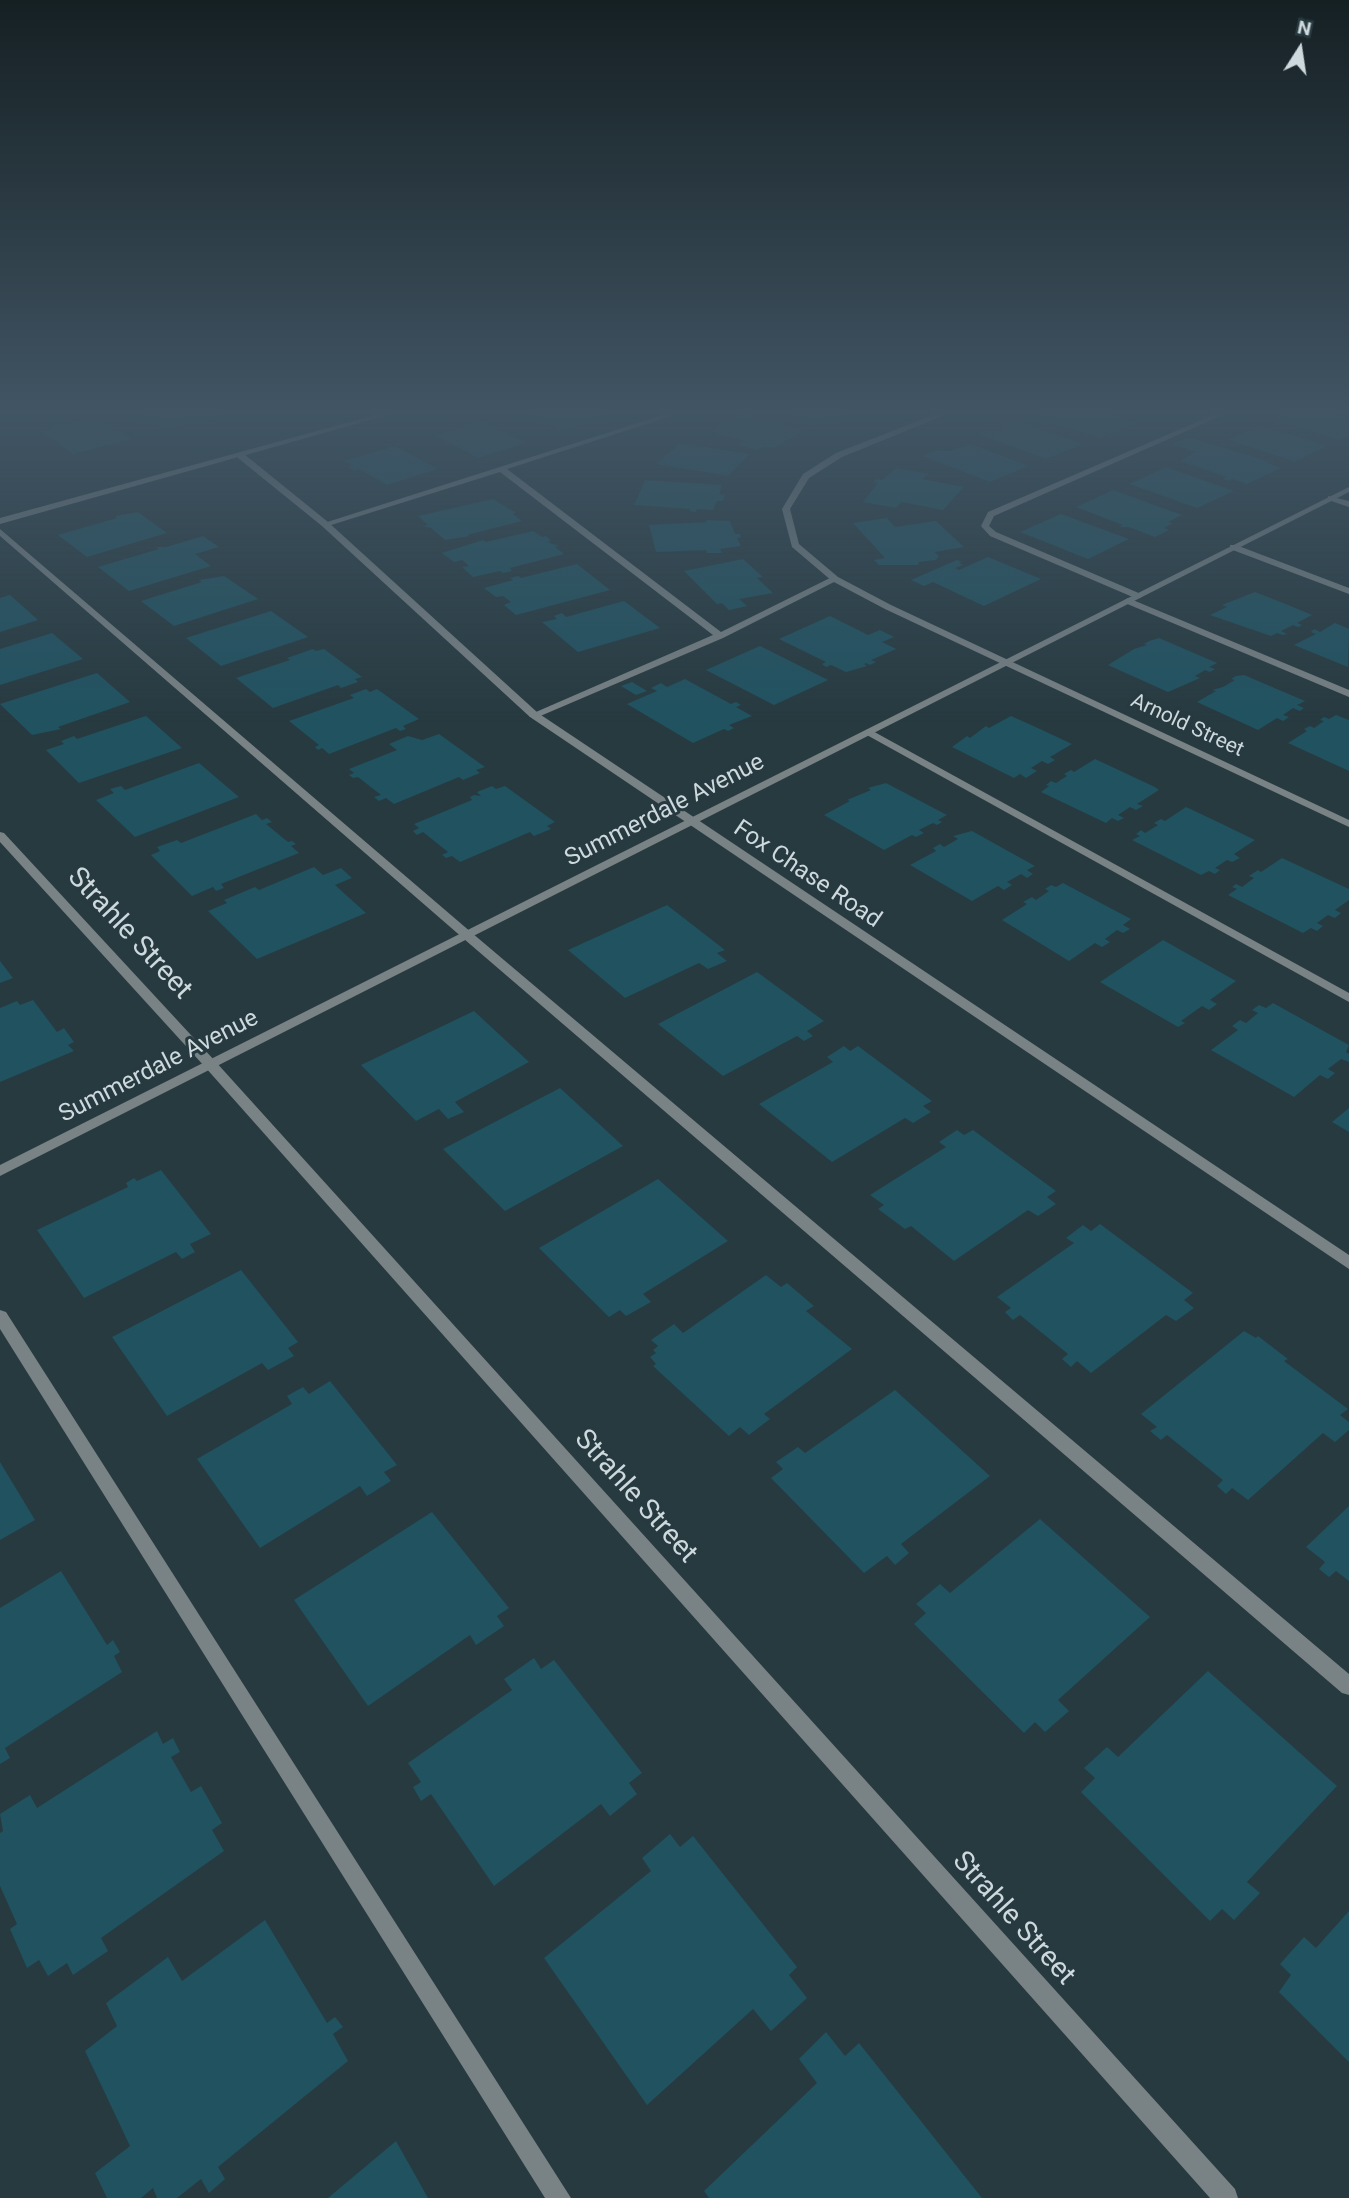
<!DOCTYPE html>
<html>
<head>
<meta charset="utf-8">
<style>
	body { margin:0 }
	#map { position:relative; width:1349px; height:2198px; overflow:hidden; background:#273a40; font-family:Roboto,sans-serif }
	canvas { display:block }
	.north { position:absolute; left:1265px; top:14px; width:70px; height:70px; -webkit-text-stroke:5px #273a40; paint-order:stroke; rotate:12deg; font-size:19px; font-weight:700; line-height:28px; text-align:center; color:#ced9dd }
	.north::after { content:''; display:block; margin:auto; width:24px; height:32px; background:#ced9dd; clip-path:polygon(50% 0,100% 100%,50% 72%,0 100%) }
</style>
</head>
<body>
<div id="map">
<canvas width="1349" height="2198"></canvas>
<div class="north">N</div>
</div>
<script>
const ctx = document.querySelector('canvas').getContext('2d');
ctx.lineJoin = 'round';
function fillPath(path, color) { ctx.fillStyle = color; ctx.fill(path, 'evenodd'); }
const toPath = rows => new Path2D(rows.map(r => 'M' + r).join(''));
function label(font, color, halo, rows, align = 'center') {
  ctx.font = font + ' Roboto,sans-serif'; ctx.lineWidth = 6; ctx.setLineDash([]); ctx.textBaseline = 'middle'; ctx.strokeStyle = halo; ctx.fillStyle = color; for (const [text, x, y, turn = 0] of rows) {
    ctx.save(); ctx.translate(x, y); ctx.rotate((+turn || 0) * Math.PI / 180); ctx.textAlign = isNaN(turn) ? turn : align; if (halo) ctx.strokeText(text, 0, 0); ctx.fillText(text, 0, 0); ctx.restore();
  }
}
const building = toPath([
	[142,415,219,415,219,416,162,430,159,428,162,428],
	[529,415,603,415,608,418,561,431],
	[741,415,749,415,804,431,774,448,764,447,756,450,737,445,744,441,709,431],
	[844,415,816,425,792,416,792,415],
	[1037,415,1113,415,1136,423,1101,438,1050,423,1053,421],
	[1282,415,1336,415,1349,419,1349,436,1339,440,1273,419],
	[97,416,132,439,73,454,40,430],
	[1014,420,1083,444,1046,459,978,434,992,429,997,430,1005,427,1000,425],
	[482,421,526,443,478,458,434,435],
	[1261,425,1327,446,1295,462,1228,440],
	[1189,437,1270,462,1267,463,1281,468,1247,484,1232,479,1229,481,1223,479,1226,477,1180,461,1195,452,1171,444],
	[680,443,750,454,728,476,656,464],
	[970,444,1029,466,990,482,922,456,937,450,950,451],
	[395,446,438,469,387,485,359,469,355,471,348,467,353,466,344,461],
	[1166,467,1234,491,1197,508,1129,484],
	[896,468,929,474,923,479,964,487,943,510,901,502,896,508,863,502,878,483,873,482,876,479,882,480],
	[645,480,722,485,719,494,725,495,723,501,717,501,713,510,697,509,696,512,690,511,690,509,634,505],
	[1113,490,1182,515,1168,522,1173,523,1164,528,1169,530,1155,537,1129,527,1120,527,1123,525,1076,507],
	[493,499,516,513,513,514,522,521,467,535,470,536,445,540,431,528,423,526,428,525,418,516],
	[138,512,167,533,87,557,58,535,117,518,115,516],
	[1061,514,1129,539,1088,559,1020,532],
	[887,518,895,527,936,521,964,547,934,552,939,556,936,560,919,562,918,565,879,565,874,560,885,558,853,523],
	[706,520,730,521,735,534,740,534,741,537,737,538,741,546,720,549,722,553,707,553,706,550,656,552,649,525,707,522],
	[533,531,542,537,546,536,551,541,547,542,559,546,555,547,564,554,510,568,512,571,503,573,500,571,473,577,462,567,469,566,462,560,454,562,442,553,483,540,486,542],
	[203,536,219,547,195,554,211,566,129,591,98,567,159,549,156,547,166,547],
	[988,557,1041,579,984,606,933,582,924,586,911,580,957,560,962,562,959,563,963,565,955,568,959,570],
	[743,559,763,577,757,578,773,593,739,599,747,606,729,610,722,603,717,604,684,571],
	[577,564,610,590,516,615,504,605,511,602,503,596,496,597,484,588,513,580,510,578,518,576,521,578],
	[224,576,258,599,174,626,141,601,202,582,199,580],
	[1255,592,1288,605,1312,615,1297,623,1302,625,1298,627,1293,625,1281,631,1287,634,1283,635,1277,633,1271,636,1210,615,1227,607,1222,605],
	[10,595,38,620,0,632,0,598],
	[624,601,660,628,578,652,542,622,557,619,554,616,562,613,566,617],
	[271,611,308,637,221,666,186,638],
	[830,616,868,635,880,630,894,637,882,642,896,649,871,660,876,662,870,665,866,663,864,664,867,666,846,672,831,665,826,667,822,664,826,662,779,639],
	[1335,623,1349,629,1348,667,1294,645,1316,634,1311,632,1314,629,1320,632],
	[52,633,83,659,0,685,0,649],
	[1159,638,1217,663,1209,667,1215,669,1210,672,1205,670,1195,676,1200,678,1168,692,1108,665,1134,649,1147,645,1144,644,1149,641],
	[760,646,828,680,774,705,706,670],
	[313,649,316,651,324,649,362,677,355,679,358,682,341,688,338,685,273,708,236,678,290,660,287,658],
	[97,673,130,702,58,727,61,729,32,735,0,704],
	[1244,675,1305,701,1297,705,1304,708,1300,711,1293,708,1283,715,1289,717,1283,721,1277,718,1258,730,1197,702,1216,691,1212,690,1223,687,1235,680,1231,679,1236,676],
	[685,679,731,704,736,702,741,705,736,707,752,716,729,725,734,728,728,731,724,729,693,743,627,704,657,691,651,688,661,683,667,687],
	[632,682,647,691,636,695,621,686],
	[366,689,370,692,377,689,419,719,403,726,406,729,400,731,396,728,329,754,322,748,318,750,315,747,319,745,289,721,354,698,350,695],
	[1336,715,1349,720,1349,771,1288,743,1307,731,1304,729,1310,726,1314,728,1324,721,1320,720,1324,717,1329,719],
	[146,716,182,748,79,783,46,750,64,744,61,741,74,736,77,739],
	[1011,716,1040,729,1072,744,1050,757,1055,760,1048,764,1042,761,1031,768,1037,771,1026,778,1020,774,1014,778,952,747,967,736,970,738,986,726,989,728],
	[439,734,485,767,476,770,480,773,463,780,459,777,394,804,386,798,379,801,374,797,381,795,358,777,353,778,349,775,354,773,349,769,397,750,389,744,408,736,422,740],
	[1095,759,1155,787,1159,790,1137,804,1143,806,1136,810,1130,807,1118,815,1124,818,1118,821,1112,818,1106,823,1041,792,1049,786,1046,785,1051,781,1056,783,1067,776,1064,774,1071,770,1074,772],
	[199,763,239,797,135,837,96,800,114,793,110,789,121,786,125,790],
	[886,783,947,815,938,820,942,822,937,825,933,823,919,830,924,833,916,837,912,835,884,850,824,815,850,801,847,800,871,790,868,788],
	[492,786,496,789,505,786,555,822,547,826,551,829,534,836,530,832,460,862,452,856,446,858,442,855,448,852,423,832,417,835,413,831,419,828,414,824,472,800,470,797,474,795,481,796,477,792],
	[1186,807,1220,823,1255,840,1234,854,1240,858,1232,862,1227,860,1215,868,1220,870,1215,874,1209,871,1201,875,1132,840,1140,836,1136,834,1141,830,1145,833,1158,825,1154,823,1161,819,1165,821],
	[256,814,262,820,267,818,272,822,266,824,288,842,292,841,296,844,291,846,299,853,221,884,224,888,216,891,213,887,192,896,151,855,160,851,157,847,177,840,181,843],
	[972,831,1035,866,1027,870,1033,874,1027,878,1021,874,1007,882,1012,885,1004,890,998,886,972,901,910,865,936,851,933,848,940,844,944,847,958,839,953,836],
	[1282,858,1349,889,1349,900,1335,910,1341,913,1335,918,1328,915,1317,923,1323,926,1317,931,1311,928,1303,933,1228,895,1237,889,1232,887,1236,884,1242,887,1254,878,1249,876,1258,870,1261,872],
	[314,867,323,875,341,868,352,878,335,885,366,913,257,959,208,911,227,903,224,900,255,887,259,890],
	[1063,883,1131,919,1123,925,1130,929,1123,933,1117,930,1105,939,1110,942,1102,947,1095,943,1069,961,1002,920,1027,904,1023,902,1032,897,1036,900,1049,891,1045,889,1051,885,1056,887],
	[667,905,725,950,717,953,727,961,708,969,699,963,625,998,568,950],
	[1163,940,1236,981,1210,1000,1217,1004,1209,1010,1202,1006,1181,1021,1185,1023,1178,1027,1100,982],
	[0,961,13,978,0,983],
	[757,972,824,1021,807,1031,813,1036,804,1041,797,1036,723,1076,658,1024],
	[33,1000,57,1032,64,1028,74,1042,68,1045,74,1051,0,1082,0,1008,17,1001,20,1005],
	[1273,1003,1349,1045,1346,1052,1349,1054,1349,1062,1341,1059,1328,1069,1335,1073,1328,1079,1320,1075,1294,1097,1211,1050,1238,1030,1232,1026,1240,1020,1246,1023,1258,1013,1252,1010,1259,1005,1266,1008],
	[474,1011,529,1062,455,1102,464,1112,448,1119,439,1109,416,1121,361,1065],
	[844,1046,850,1051,858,1046,932,1101,923,1106,931,1112,913,1123,905,1118,832,1162,759,1104,833,1062,827,1057],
	[560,1088,623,1146,505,1211,443,1149],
	[1349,1108,1349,1132,1332,1122],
	[957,1130,964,1135,973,1130,1056,1191,1047,1197,1056,1204,1038,1216,1028,1210,954,1261,911,1226,905,1229,878,1209,884,1205,870,1195,946,1147,939,1142],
	[161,1170,211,1234,190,1244,195,1252,182,1259,176,1252,84,1298,37,1230,128,1187,126,1183,134,1178,137,1181],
	[658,1179,728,1241,643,1294,651,1302,626,1316,620,1310,609,1317,539,1248],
	[1100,1224,1193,1293,1184,1300,1194,1308,1176,1321,1166,1315,1091,1373,1077,1361,1071,1367,1062,1359,1068,1354,1020,1315,1013,1320,1005,1312,1011,1308,997,1297,1074,1243,1066,1238,1083,1225,1091,1231],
	[241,1270,298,1342,288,1348,294,1356,268,1370,262,1363,167,1416,112,1337],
	[766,1275,781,1287,787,1283,814,1306,806,1311,852,1349,764,1414,770,1419,749,1435,740,1427,729,1436,653,1366,656,1364,650,1357,656,1353,653,1350,658,1346,651,1340,674,1324,683,1333],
	[1244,1331,1256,1338,1258,1336,1288,1359,1284,1361,1348,1409,1340,1415,1349,1422,1349,1430,1335,1442,1323,1433,1248,1500,1232,1488,1226,1494,1217,1486,1223,1480,1167,1435,1161,1440,1150,1431,1157,1427,1141,1414],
	[330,1381,397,1465,384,1472,391,1481,367,1496,360,1486,260,1548,197,1459,292,1404,287,1396,303,1387,309,1394],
	[895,1390,990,1476,901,1544,909,1553,895,1565,887,1556,864,1573,771,1478,783,1469,776,1462,798,1447,805,1453],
	[0,1462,35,1520,0,1540],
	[1349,1506,1349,1581,1336,1571,1329,1577,1319,1569,1325,1562,1306,1547],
	[432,1512,509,1608,497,1616,504,1626,476,1645,470,1635,368,1706,294,1600],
	[1040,1519,1150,1617,1058,1700,1069,1711,1045,1732,1035,1722,1024,1733,914,1624,926,1613,916,1604,940,1584,950,1593],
	[61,1571,107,1645,113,1640,120,1652,114,1656,122,1672,5,1748,10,1758,0,1764,0,1608],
	[534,1658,541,1669,554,1660,642,1773,629,1783,637,1794,610,1816,601,1804,494,1886,431,1794,421,1801,413,1787,421,1782,408,1763,512,1690,504,1679],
	[1208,1671,1337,1786,1247,1882,1260,1893,1234,1920,1222,1909,1210,1921,1081,1792,1095,1778,1084,1768,1107,1747,1118,1757],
	[157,1731,163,1744,173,1738,180,1752,171,1757,191,1792,201,1786,222,1823,212,1830,224,1851,101,1938,108,1951,73,1975,67,1963,48,1976,39,1960,27,1968,10,1929,17,1924,0,1886,0,1833,3,1831,0,1814,30,1795,37,1808],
	[670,1834,680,1847,693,1836,797,1967,789,1975,807,1998,771,2031,753,2009,647,2105,544,1958,651,1871,642,1858],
	[1349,1911,1349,2062,1279,1992,1291,1975,1280,1964,1304,1937,1316,1948],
	[265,1920,327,2023,335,2017,343,2027,333,2034,348,2061,218,2167,225,2179,209,2193,201,2179,177,2198,157,2198,153,2188,141,2198,107,2198,95,2173,130,2146,85,2051,117,2026,106,2003,168,1957,182,1981],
	[826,2032,845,2056,859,2043,982,2198,709,2198,704,2191,817,2083,799,2059],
	[396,2141,428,2198,328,2198]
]);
const service = toPath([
	[663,415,675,415,507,469,721,632,832,577,840,579,723,638,538,717,530,717,529,715,713,635,500,472,328,526,321,524,663,415],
	[1213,415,1223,415,994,516,989,526,996,532,1141,594,1141,598,1135,598,990,536,981,526,988,512,1213,415],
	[1328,496,1349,501,1349,507,1328,500,1328,496],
	[0,529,472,933,1349,1674,1349,1695,1342,1693,464,939,0,536,0,529],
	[1128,598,1349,690,1349,697,1125,603,1123,601,1128,598],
	[869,729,1349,993,1349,1002,865,734,864,732,869,729],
	[0,1310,6,1312,571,2198,545,2198,0,1329,0,1310]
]);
const minor = toPath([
	[933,415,945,415,842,457,809,478,790,509,799,544,838,577,891,605,1349,820,1349,827,885,609,832,581,792,547,782,509,803,474,836,453,933,415],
	[238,454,244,454,328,522,538,713,1349,1255,1349,1269,530,717,322,526,238,458,238,454],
	[1230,545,1236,545,1349,588,1349,594,1230,549,1230,545],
	[0,832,4,833,215,1061,1235,2189,1238,2198,1210,2198,205,1067,0,842,0,832]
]);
const tertiary = toPath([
	[375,415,388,415,0,524,0,518,375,415],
	[1349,487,1349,492,0,1176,0,1165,1349,487]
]);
const farStreetnames = [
	["Arnold Street",1187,726,25]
];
const streetNames = [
	["Summerdale Avenue",665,811,-27],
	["Fox Chase Road",807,875,34],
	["Summerdale Avenue",159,1067,-27]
];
const nearStreetnames = [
	["Strahle Street",129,934,47],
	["Strahle Street",635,1497,48],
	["Strahle Street",1013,1919,48]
];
fillPath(building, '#205260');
fillPath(service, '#798285');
fillPath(minor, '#798285');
fillPath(tertiary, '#798285');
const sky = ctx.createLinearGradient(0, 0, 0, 723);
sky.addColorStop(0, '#152023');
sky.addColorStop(0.57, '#415564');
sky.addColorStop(1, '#41556400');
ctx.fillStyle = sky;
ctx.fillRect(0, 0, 1349, 723);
label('21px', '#ced9dd', '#273a40', farStreetnames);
label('24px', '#ced9dd', '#273a40', streetNames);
label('28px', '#ced9dd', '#273a40', nearStreetnames);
</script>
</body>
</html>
